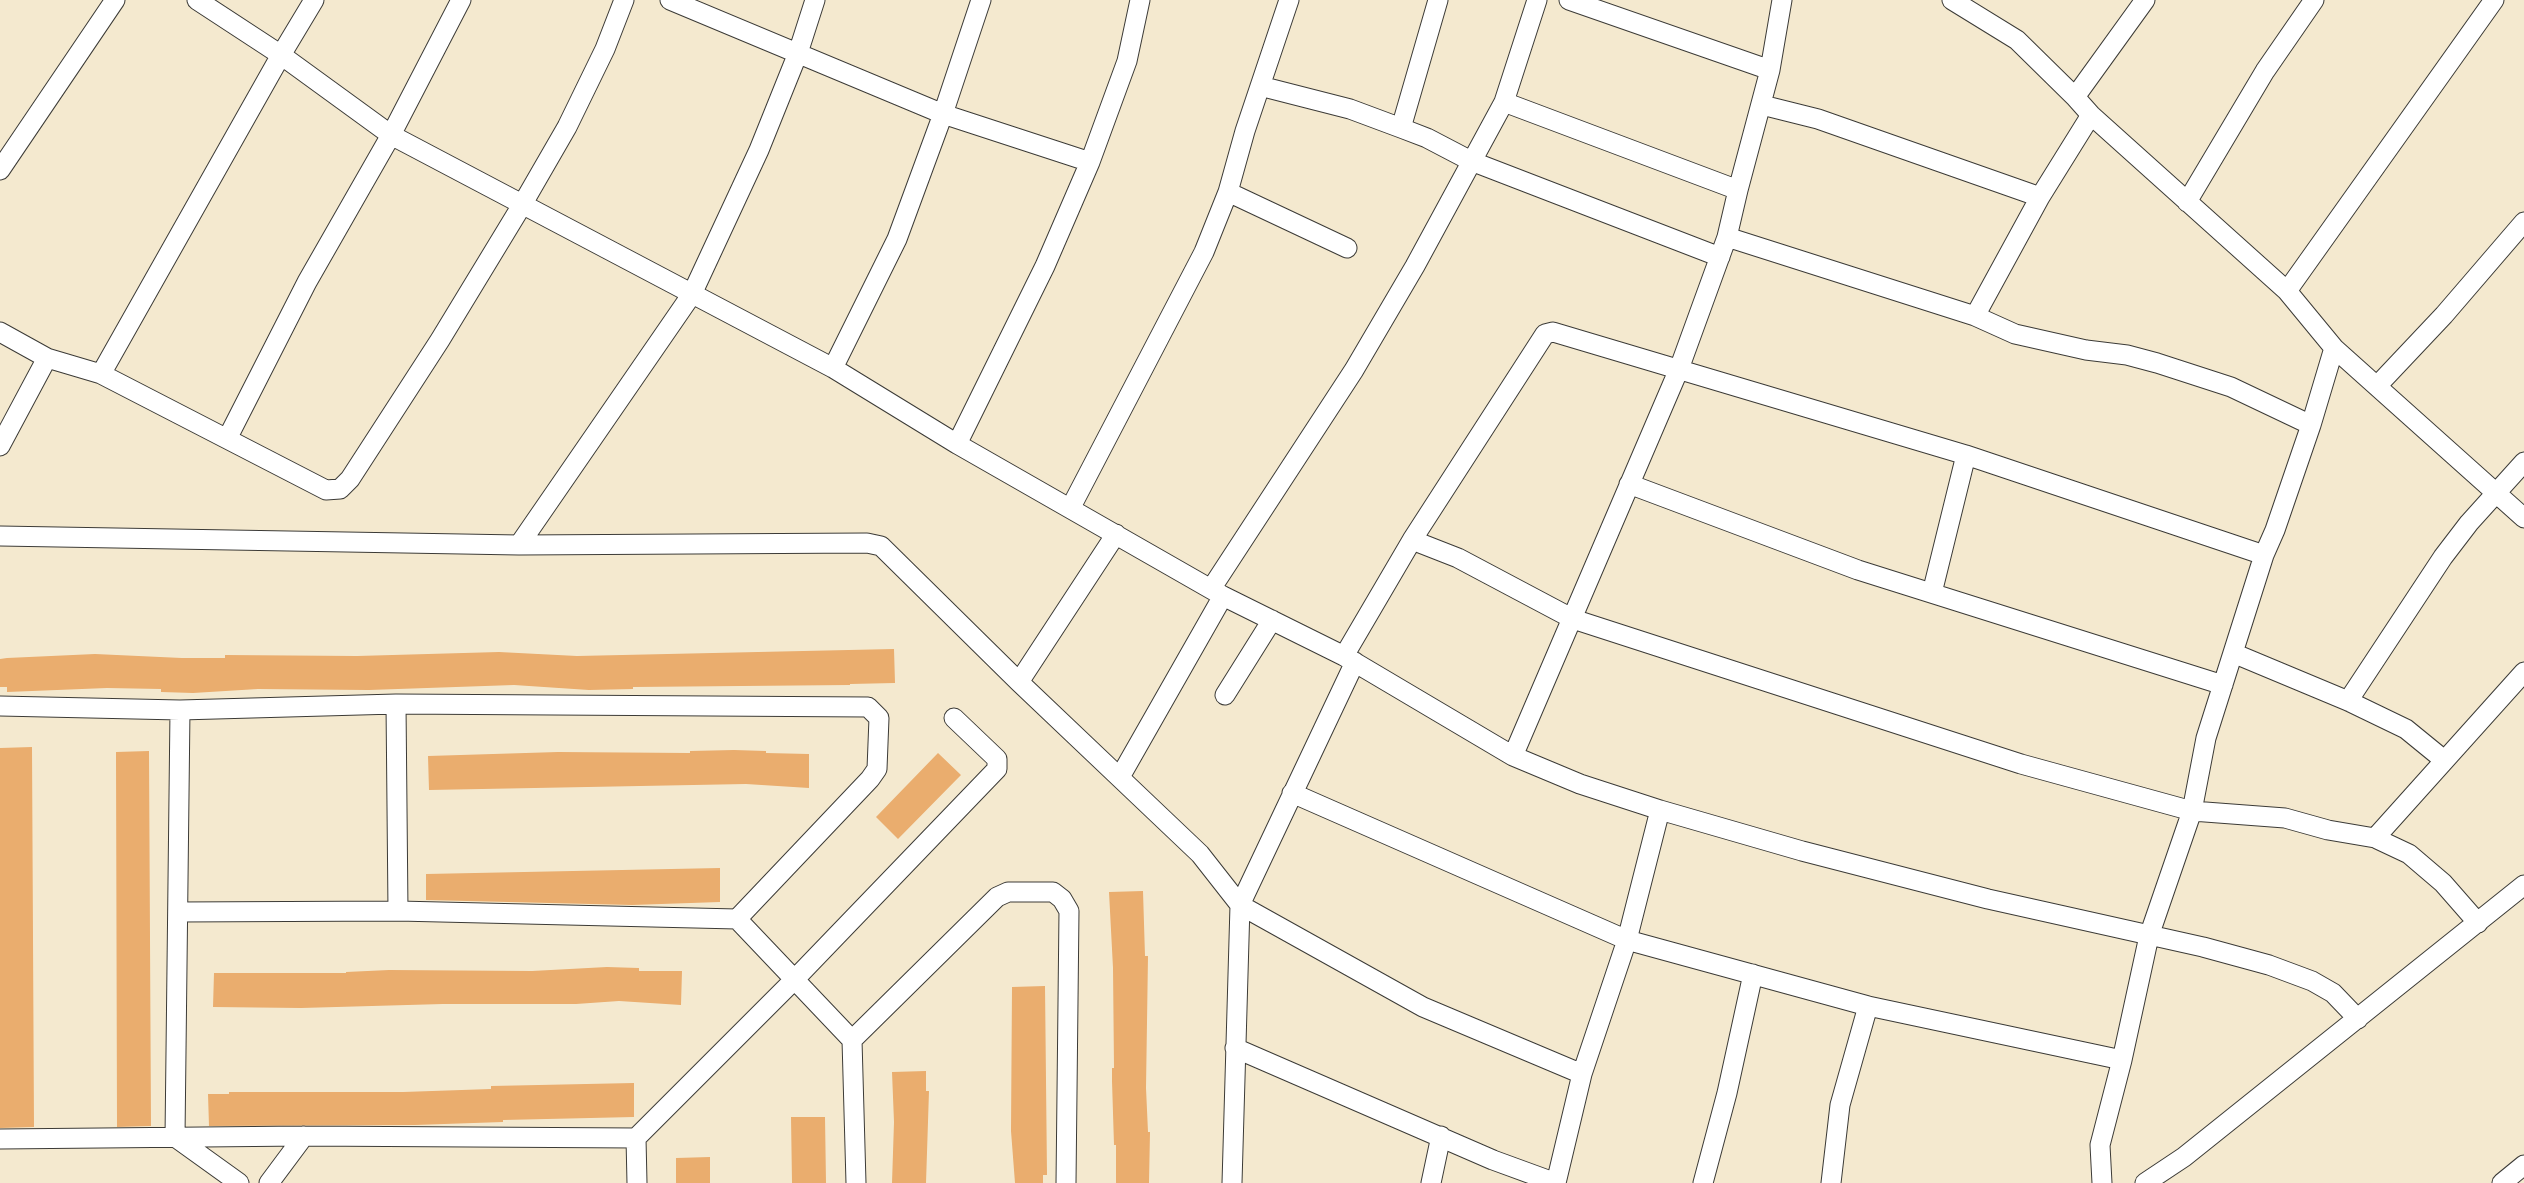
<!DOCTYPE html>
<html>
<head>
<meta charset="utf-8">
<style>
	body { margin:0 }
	canvas { display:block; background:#f4e9cf }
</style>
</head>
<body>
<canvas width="2524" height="1183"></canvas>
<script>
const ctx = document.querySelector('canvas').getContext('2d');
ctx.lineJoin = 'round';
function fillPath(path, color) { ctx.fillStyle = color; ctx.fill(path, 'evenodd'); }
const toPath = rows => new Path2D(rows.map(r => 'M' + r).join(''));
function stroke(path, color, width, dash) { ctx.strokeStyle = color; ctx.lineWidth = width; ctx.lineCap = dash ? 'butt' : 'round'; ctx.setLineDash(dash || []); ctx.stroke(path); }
const building = toPath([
	[894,649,895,683,850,684,850,685,633,687,633,689,589,690,514,685,369,690,258,689,193,693,161,692,161,689,107,688,7,692,7,687,0,687,0,659,7,658,95,654,182,658,225,658,225,655,357,656,499,652,577,656],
	[32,747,34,1127,0,1128,0,748],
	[734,750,766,751,766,753,809,754,809,788,746,784,429,790,428,756,558,752,690,753,690,751],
	[149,751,151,1126,117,1127,116,752],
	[938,753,961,775,898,839,876,817],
	[720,868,720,902,632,905,426,900,426,874],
	[1143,891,1145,956,1148,956,1146,1088,1148,1132,1150,1132,1149,1183,1116,1183,1116,1145,1114,1145,1112,1081,1112,1068,1114,1068,1113,968,1109,892],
	[607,967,639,968,639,971,682,971,681,1005,619,1001,576,1004,443,1004,301,1008,213,1007,214,973,346,973,346,972,389,970,532,971],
	[1045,986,1047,1175,1043,1175,1043,1183,1015,1183,1011,1131,1012,987],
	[926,1071,926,1091,929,1091,926,1183,892,1183,894,1122,892,1072],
	[634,1083,634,1117,503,1120,503,1122,415,1125,209,1126,208,1094,229,1094,229,1092,403,1092,491,1089,491,1086],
	[791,1117,825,1117,826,1183,792,1183],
	[710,1157,710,1183,676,1183,676,1158]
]);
const minor = toPath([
	[197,0,281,55,391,135,833,368,957,444,1223,596,1344,656,1513,756,1580,784,1660,810,1802,851,1988,899,2203,947,2269,965,2312,981,2333,993,2358,1019],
	[670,0,943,114,1090,162],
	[1569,0,1770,70],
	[1952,0,2017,40,2075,97,2091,115,2287,291,2334,348,2524,518],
	[1260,86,1350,109,1401,128,1427,138,1471,161,1720,257],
	[2075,97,2145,0],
	[1504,102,1738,190],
	[1762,105,1818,119,2040,197],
	[1401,128,1438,0],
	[0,170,115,0],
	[1228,192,1347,248],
	[2187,202,2265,71,2314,0],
	[1727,237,1975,316,2015,334,2086,350,2127,355,2157,363,2231,387,2311,425],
	[2287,291,2494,0],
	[1975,316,2040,197,2091,115],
	[0,332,47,358,101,374,326,490,340,489,350,479,440,340,522,205,567,127,605,49,624,0],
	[833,368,897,239,943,114,981,0],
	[101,374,281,55,314,0],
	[2377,386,2444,315,2524,222],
	[227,439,307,282,391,135,461,0],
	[957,444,1045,266,1090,162,1127,61,1140,0],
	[0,446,47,358],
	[1629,484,1858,570,2223,685],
	[1071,507,1204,252,1228,192,1245,131,1289,0],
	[0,536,519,545,867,543,881,546,1019,682,1200,854,1240,905,1232,1183],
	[1412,540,1458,558,1573,619,2021,764,2192,811,2285,818,2328,830,2375,838,2409,854,2443,883,2478,923],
	[519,545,692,294,759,150,798,53,815,0],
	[1211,589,1354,370,1415,266,1504,102,1537,0],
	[1932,593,1966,455],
	[2233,653,2348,701,2406,729,2444,760],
	[1344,656,1412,540,1545,334,1553,332,1966,455,2264,555],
	[1355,662,1240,905,1423,1007,1582,1074],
	[1019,682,1116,534],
	[1225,695,1272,620],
	[2348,701,2443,557,2469,523,2524,462],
	[396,704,398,911],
	[0,706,180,710,396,704,868,707,879,718,877,769,870,779,737,919,852,1040,856,1183],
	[180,710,175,1137,239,1183],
	[1513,756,1679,369,1727,237,1738,190,1770,70,1782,0],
	[1120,777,1223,596],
	[1292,793,1627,940,1868,1006,2122,1060],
	[2375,838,2524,672],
	[178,912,398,911,737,919],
	[852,1040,997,897,1008,892,1053,892,1062,899,1069,911,1066,1183],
	[1235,1048,1493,1160,1556,1183],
	[636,1138,637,1183],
	[0,1139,304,1136,636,1138,794,980,997,769,997,759,954,718],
	[269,1183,304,1136],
	[1431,1183,1441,1136],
	[1556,1183,1582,1074,1627,940,1660,810],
	[1703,1183,1727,1093,1753,974],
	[1831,1183,1840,1105,1868,1006],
	[2102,1183,2100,1145,2122,1060,2149,936,2192,811,2206,738,2264,555,2275,530,2311,425,2334,348],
	[2145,1183,2184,1157,2524,885],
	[2502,1183,2524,1165]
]);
fillPath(building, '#eaad6e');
stroke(minor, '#3c3b37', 21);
stroke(minor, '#fff', 19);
</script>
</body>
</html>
